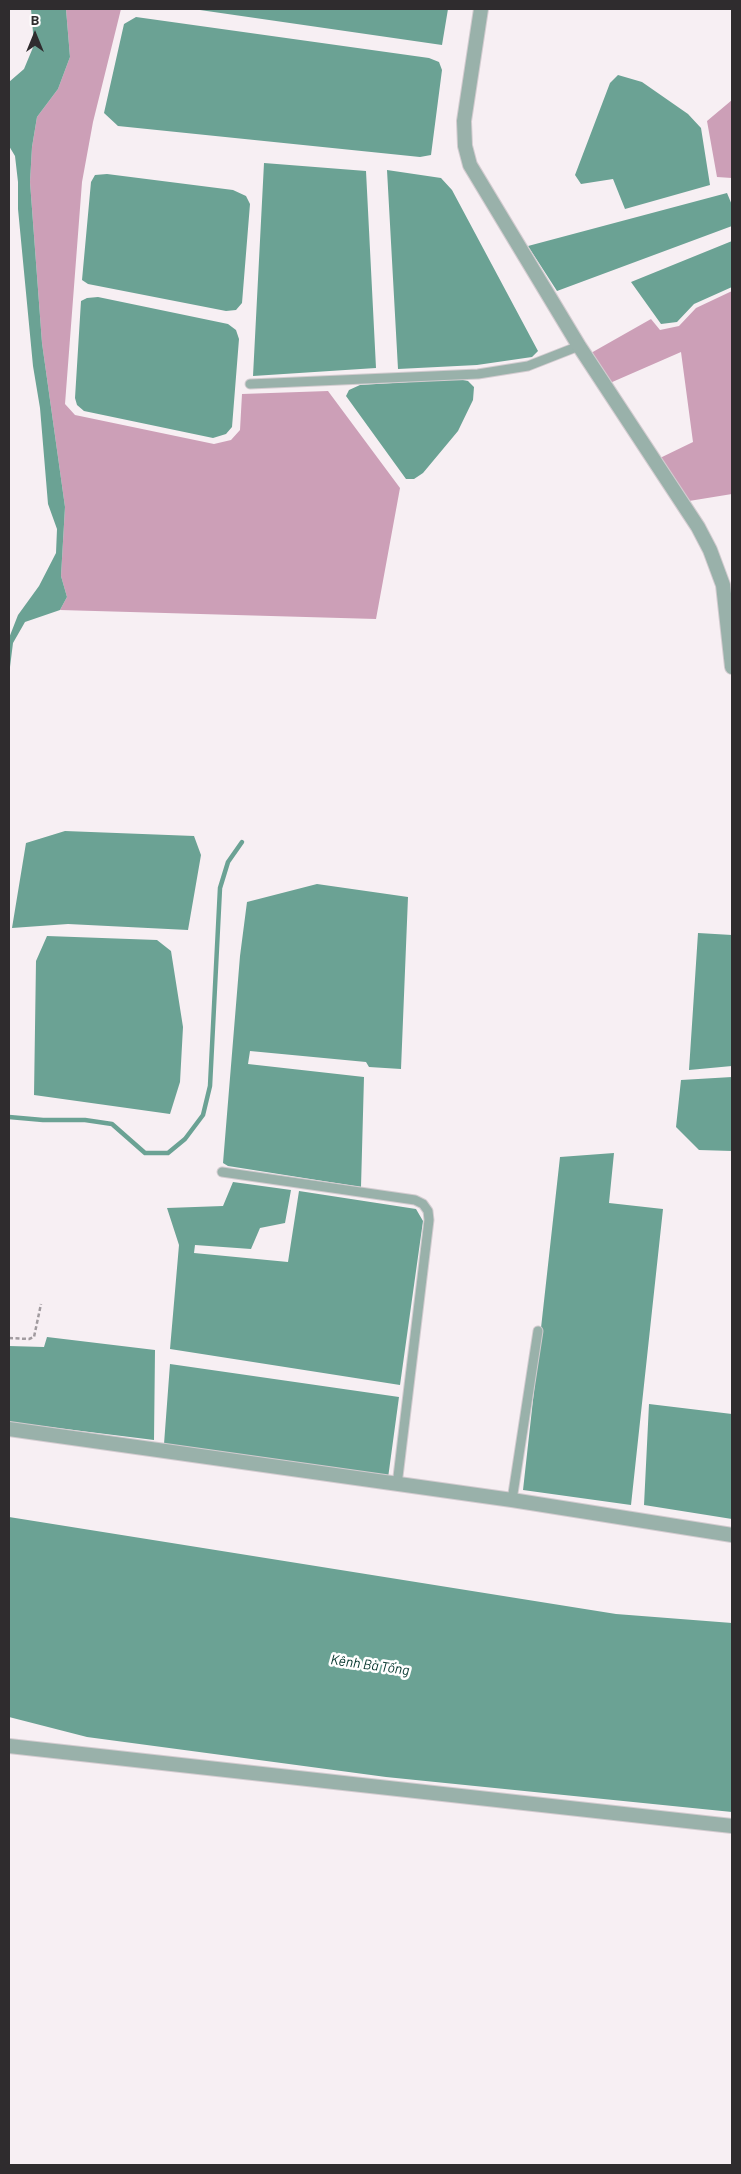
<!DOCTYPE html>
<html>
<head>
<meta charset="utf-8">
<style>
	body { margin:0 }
	#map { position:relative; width:741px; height:2174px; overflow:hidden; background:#f7eff3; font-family:Barlow,sans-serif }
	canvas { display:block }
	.frame { position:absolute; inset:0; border:10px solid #2f2c2e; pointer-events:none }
	.north { position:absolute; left:10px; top:10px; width:50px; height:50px; -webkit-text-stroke:4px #fff; paint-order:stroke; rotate:0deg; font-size:14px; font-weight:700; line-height:20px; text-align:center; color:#2f2c2e }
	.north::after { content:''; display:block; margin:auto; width:18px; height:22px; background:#2f2c2e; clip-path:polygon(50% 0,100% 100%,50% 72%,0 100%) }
</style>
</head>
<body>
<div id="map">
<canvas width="741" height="2174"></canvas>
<div class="frame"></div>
<div class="north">B</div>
</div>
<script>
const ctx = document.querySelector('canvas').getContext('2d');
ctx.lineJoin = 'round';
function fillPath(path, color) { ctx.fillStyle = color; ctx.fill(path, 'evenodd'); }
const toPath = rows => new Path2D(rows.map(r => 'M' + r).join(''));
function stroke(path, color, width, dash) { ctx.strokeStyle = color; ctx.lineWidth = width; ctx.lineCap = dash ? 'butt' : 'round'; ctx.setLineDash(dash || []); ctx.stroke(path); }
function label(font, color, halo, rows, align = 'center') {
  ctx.font = font + ' Barlow,sans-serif'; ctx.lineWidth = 5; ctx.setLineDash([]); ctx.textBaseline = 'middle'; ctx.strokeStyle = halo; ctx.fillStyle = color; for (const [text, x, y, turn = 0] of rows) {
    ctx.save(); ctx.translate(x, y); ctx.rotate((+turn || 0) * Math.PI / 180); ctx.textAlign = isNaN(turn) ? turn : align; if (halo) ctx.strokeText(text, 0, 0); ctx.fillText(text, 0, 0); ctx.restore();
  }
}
const forest = toPath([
	[66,9,121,9,93,122,82,182,65,404,75,415,214,444,231,440,240,430,242,394,328,391,400,488,376,619,60,610,67,597,61,576,65,507,42,343,30,182,32,147,37,117,58,89,70,57],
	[732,100,732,178,717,177,707,121],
	[732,291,732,494,689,501,660,458,693,442,681,352,610,383,591,353,651,319,660,330,679,326,696,308]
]);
const water = toPath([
	[31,9,66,9,70,57,58,89,37,117,32,147,30,182,42,343,65,507,61,576,67,597,60,610,25,622,13,643,9,675,9,638,18,615,39,586,56,553,57,529,48,504,40,408,33,366,18,209,18,182,15,156,9,146,9,82,24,69,34,45],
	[193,9,448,9,442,45],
	[136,17,429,58,439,62,442,70,431,155,420,157,118,126,104,113,124,24],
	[618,75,642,82,688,114,701,128,710,185,625,209,613,179,581,184,575,175,610,83],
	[264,163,366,171,376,368,253,376],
	[387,170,441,178,452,190,538,351,532,357,477,365,398,369],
	[107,174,233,190,246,196,250,204,242,303,236,310,226,311,88,284,82,280,91,182,95,175],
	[727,193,732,205,732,226,557,291,528,246],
	[732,241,732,287,694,304,677,322,661,324,631,282],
	[98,297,228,324,236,330,239,339,232,427,226,434,213,438,84,411,77,405,75,398,81,301,87,298],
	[458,379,468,381,474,387,473,400,458,431,423,473,414,479,406,479,346,396,349,390,360,385],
	[65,831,194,836,201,855,188,930,68,924,12,928,26,843],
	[317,884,408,897,401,1069,369,1067,366,1062,250,1051,248,1064,364,1077,361,1187,228,1166,223,1163,240,956,247,902],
	[698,933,732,935,732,1066,689,1070],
	[47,936,157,940,171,951,183,1027,180,1082,170,1114,34,1095,36,961],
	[732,1077,732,1151,699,1150,676,1127,681,1080],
	[614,1153,609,1203,663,1209,631,1505,523,1490,560,1157],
	[233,1182,291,1190,285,1223,260,1228,251,1249,195,1245,194,1253,288,1262,299,1191,416,1209,423,1221,400,1385,170,1349,179,1245,167,1208,223,1206],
	[47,1337,155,1350,154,1440,9,1422,9,1346,44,1347],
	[170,1364,399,1397,388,1478,164,1444],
	[649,1404,732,1414,732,1519,644,1505],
	[9,1517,616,1614,732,1623,732,1812,386,1777,87,1737,9,1717]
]);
const stream = toPath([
	[9,1117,43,1120,85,1120,112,1124,145,1153,168,1153,185,1139,203,1115,210,1086,220,888,228,862,242,842]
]);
const path = toPath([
	[9,1338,29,1339,34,1337,41,1304]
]);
const service = toPath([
	[250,384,478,374,528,366,579,346],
	[222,1172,415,1200,423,1204,428,1211,429,1220,397,1485],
	[512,1500,538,1331]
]);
const minor = toPath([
	[481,9,464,121,465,146,470,165,579,346,698,527,710,550,723,585,732,667],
	[9,1429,512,1500,732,1535],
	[9,1746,732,1826]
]);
const waterNames = [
	["Kênh Bà Tống",370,1665,8]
];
fillPath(forest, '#cc9fb7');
fillPath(water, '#6ba294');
stroke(stream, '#6ba294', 4.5);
stroke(service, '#d3ccd0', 11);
stroke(minor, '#d3ccd0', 16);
stroke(path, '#a19b9f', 2.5, [4, 2.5]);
stroke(service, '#99b1aa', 9);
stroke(minor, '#99b1aa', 14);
label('italic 14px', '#00332a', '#fff', waterNames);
</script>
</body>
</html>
